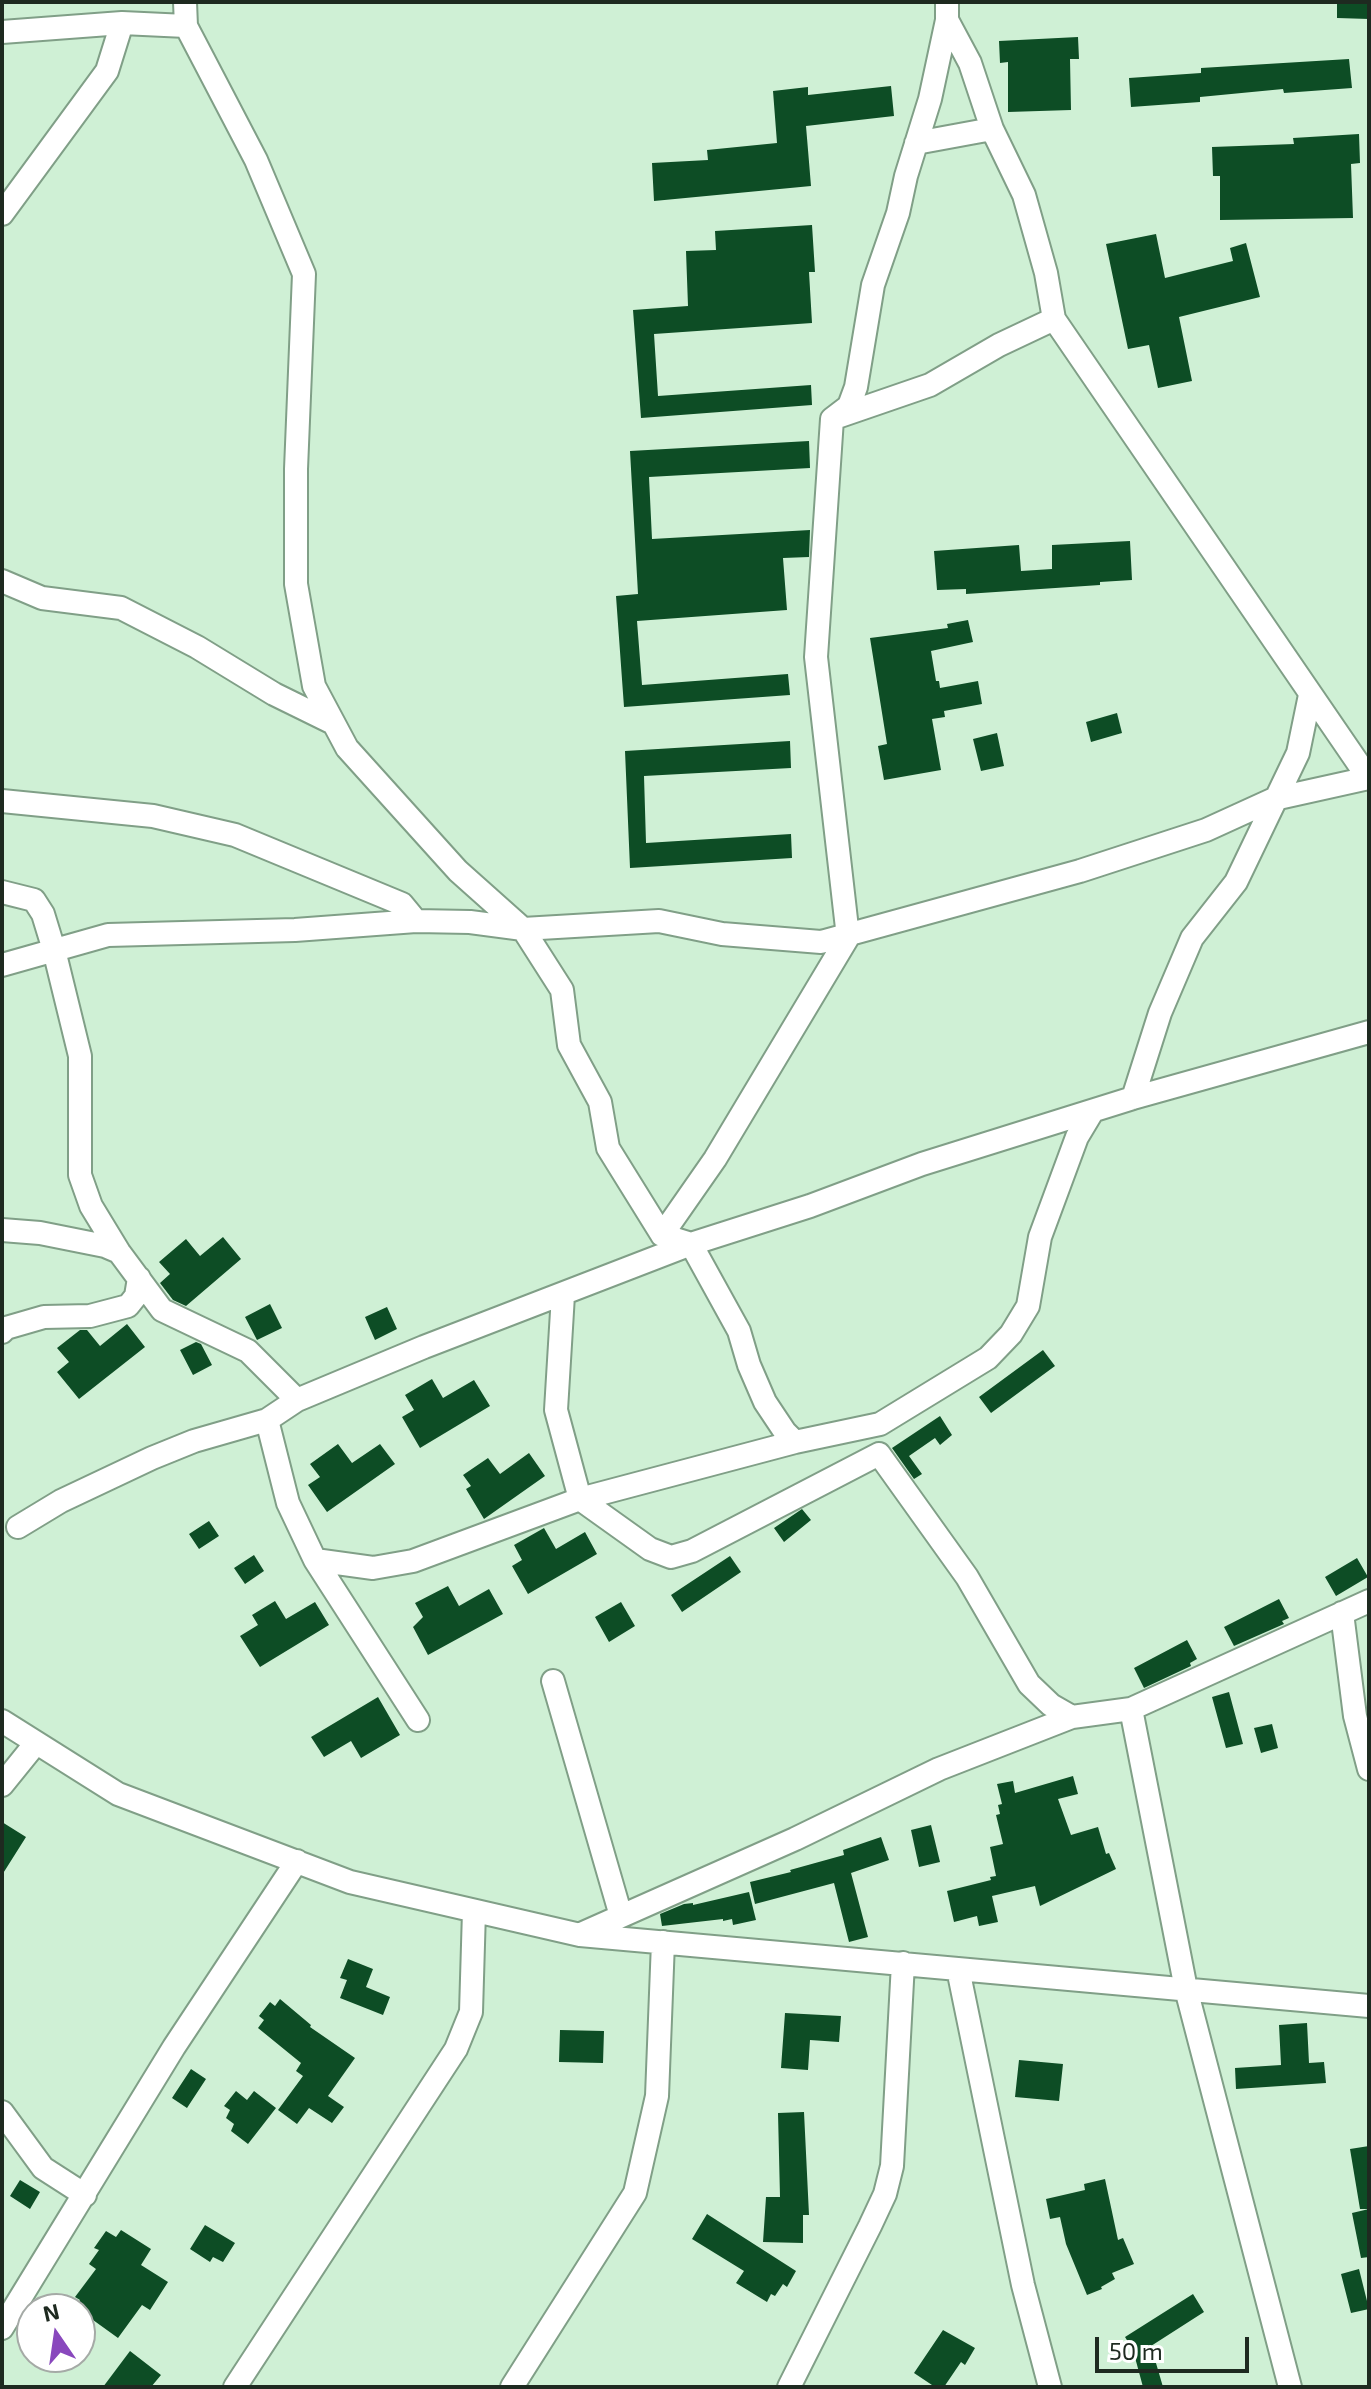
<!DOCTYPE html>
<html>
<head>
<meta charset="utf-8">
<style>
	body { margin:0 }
	#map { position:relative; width:1371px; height:2389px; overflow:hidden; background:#cff0d5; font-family:"Exo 2",sans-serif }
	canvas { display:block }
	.frame { position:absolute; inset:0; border:4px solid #1e2a20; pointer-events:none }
	.north { position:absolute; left:16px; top:2293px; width:80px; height:80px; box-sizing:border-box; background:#fff; border:2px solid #a5aaa6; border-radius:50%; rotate:347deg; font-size:22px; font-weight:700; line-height:32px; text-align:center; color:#1e2a20 }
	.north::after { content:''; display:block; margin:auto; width:28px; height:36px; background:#8948bd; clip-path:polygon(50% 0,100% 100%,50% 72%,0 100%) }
	.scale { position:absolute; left:1095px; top:2337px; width:154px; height:36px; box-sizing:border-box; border:4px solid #1e2a20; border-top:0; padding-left:10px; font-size:24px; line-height:28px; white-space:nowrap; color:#1e2a20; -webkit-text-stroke:6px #fff; paint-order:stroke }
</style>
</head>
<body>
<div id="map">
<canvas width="1371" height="2389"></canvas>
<div class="frame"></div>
<div class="north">N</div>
<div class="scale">50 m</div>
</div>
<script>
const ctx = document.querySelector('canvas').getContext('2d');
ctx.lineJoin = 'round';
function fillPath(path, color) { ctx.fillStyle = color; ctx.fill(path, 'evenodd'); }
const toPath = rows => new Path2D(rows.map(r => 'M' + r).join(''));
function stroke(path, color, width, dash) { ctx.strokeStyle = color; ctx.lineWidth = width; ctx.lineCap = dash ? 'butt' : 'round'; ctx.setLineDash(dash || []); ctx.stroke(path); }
const building = toPath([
	[1337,2,1369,2,1369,19,1337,18],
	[1078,37,1079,59,1070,59,1071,110,1008,112,1008,62,1000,63,999,41],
	[1349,59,1352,88,1284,93,1283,89,1200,97,1200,102,1131,107,1129,78,1201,73,1201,68],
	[891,86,894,116,806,126,811,186,654,201,652,163,708,160,707,150,777,143,773,91,808,87,808,95],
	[1359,134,1360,163,1351,164,1353,218,1220,220,1220,176,1213,176,1212,147,1294,144,1293,138],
	[812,225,815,272,809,272,812,323,654,334,658,396,811,385,812,405,641,418,633,310,688,306,686,251,716,250,715,231],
	[1156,234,1165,278,1233,261,1230,248,1246,243,1260,297,1179,317,1192,381,1158,388,1149,345,1128,349,1106,244],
	[809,441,810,468,649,477,652,539,810,530,809,557,783,558,787,610,637,621,642,685,788,674,790,695,624,707,616,596,638,594,630,451],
	[1130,541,1132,580,1100,582,1100,585,966,594,966,589,937,590,934,551,1019,545,1021,571,1052,569,1052,545],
	[968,620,973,642,931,651,936,681,939,681,940,688,978,681,982,704,944,711,945,717,932,719,941,770,884,780,878,746,887,744,870,638,948,628,947,624],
	[1117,713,1122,733,1091,742,1086,722],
	[997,733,1004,766,981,771,973,739],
	[790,741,791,768,644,776,646,843,791,834,792,858,630,868,625,751],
	[223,1237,241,1259,186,1306,173,1300,160,1283,170,1274,159,1262,186,1239,200,1256],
	[270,1304,282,1328,257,1340,245,1317],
	[387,1307,397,1329,375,1340,365,1317],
	[127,1324,145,1347,79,1399,57,1372,69,1362,57,1348,80,1330,87,1330,100,1346],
	[196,1342,201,1344,212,1365,193,1375,180,1350],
	[1043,1350,1055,1366,991,1413,979,1397],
	[432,1379,443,1398,474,1380,490,1406,420,1448,402,1417,414,1410,405,1395],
	[940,1416,952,1435,940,1445,935,1438,909,1456,922,1474,914,1479,892,1448],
	[338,1444,352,1463,380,1444,395,1464,327,1512,308,1485,320,1477,310,1464],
	[529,1453,545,1476,484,1519,466,1489,471,1486,463,1475,488,1458,500,1474],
	[802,1509,811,1520,784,1542,774,1528],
	[209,1521,219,1536,199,1549,189,1534],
	[544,1528,556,1549,585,1532,597,1554,528,1594,512,1566,522,1560,514,1545],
	[254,1555,264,1571,245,1584,234,1568],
	[730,1556,741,1572,682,1612,671,1595],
	[1357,1558,1368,1577,1336,1596,1325,1577],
	[448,1586,459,1606,489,1589,503,1614,428,1655,413,1627,423,1617,415,1603],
	[1279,1599,1289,1618,1282,1621,1284,1624,1234,1646,1224,1627],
	[275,1601,286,1619,315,1602,329,1625,260,1667,240,1636,258,1625,252,1615],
	[621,1602,635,1626,609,1642,595,1617],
	[1187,1640,1197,1659,1190,1663,1191,1666,1144,1688,1134,1668],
	[1229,1692,1243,1744,1226,1748,1212,1697],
	[378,1697,400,1735,361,1758,351,1741,324,1757,311,1737],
	[1272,1724,1278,1748,1261,1753,1254,1728],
	[1073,1776,1078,1794,1058,1799,1071,1835,1098,1827,1106,1854,1109,1853,1116,1869,1040,1906,1035,1886,992,1896,998,1922,979,1926,977,1916,954,1922,947,1891,991,1880,990,1877,996,1876,990,1847,1003,1844,996,1815,1000,1814,998,1805,1002,1804,997,1784,1013,1781,1015,1793],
	[2,1822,26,1837,2,1875],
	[931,1825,940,1862,919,1867,911,1830],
	[881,1837,889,1860,851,1873,868,1937,849,1942,834,1883,755,1904,750,1882,791,1872,790,1870,844,1855,843,1850],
	[749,1892,756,1920,733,1925,732,1919,723,1921,723,1919,662,1926,660,1914,684,1904,693,1903,693,1905],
	[348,1959,373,1969,366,1987,390,1997,383,2015,340,1998,347,1980,340,1978],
	[280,1999,311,2025,310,2027,355,2058,328,2096,344,2107,332,2123,309,2108,297,2124,278,2110,303,2076,296,2071,301,2063,258,2028,264,2020,259,2016,270,2002,275,2006],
	[785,2013,841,2016,839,2042,810,2040,808,2070,781,2068],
	[1307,2023,1309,2063,1324,2062,1326,2083,1236,2089,1235,2068,1281,2065,1279,2025],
	[560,2030,604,2031,603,2063,559,2062],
	[1019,2060,1063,2064,1059,2101,1015,2097],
	[191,2069,206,2079,187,2108,172,2098],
	[236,2091,247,2100,254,2091,276,2108,248,2144,231,2131,234,2124,226,2118,230,2110,224,2106],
	[804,2112,809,2215,803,2215,803,2243,763,2242,766,2197,780,2197,778,2113],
	[1369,2146,1369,2209,1360,2209,1350,2149],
	[1105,2179,1118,2240,1123,2238,1134,2264,1112,2273,1115,2279,1101,2287,1102,2289,1087,2295,1066,2244,1060,2217,1050,2219,1046,2199,1085,2190,1084,2184],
	[20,2180,40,2192,30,2209,10,2196],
	[1369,2209,1369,2257,1361,2258,1352,2213],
	[707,2214,796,2271,787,2287,783,2284,775,2296,771,2294,767,2302,736,2283,744,2271,692,2239],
	[205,2225,235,2243,223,2262,213,2257,210,2262,190,2249],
	[121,2230,151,2249,141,2265,168,2282,150,2310,142,2305,118,2338,75,2307,80,2300,75,2297,96,2269,89,2264,99,2250,94,2248,106,2231,116,2237],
	[1359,2269,1369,2309,1351,2313,1341,2274],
	[1193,2294,1204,2312,1151,2346,1163,2387,1143,2387,1133,2350,1125,2337],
	[943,2330,975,2348,965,2365,961,2362,944,2387,935,2387,914,2373],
	[130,2351,161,2375,151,2387,103,2387]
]);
const street = toPath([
	[185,2,186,26,256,160,304,274,296,469,296,584,314,686,347,748,458,871,523,929,562,990,569,1045,600,1102,608,1148,662,1235,691,1244,739,1331,749,1365,765,1402,785,1432,795,1442],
	[947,20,970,63,992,129,1024,195,1046,273,1054,319,1369,779],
	[2,32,122,23,186,26],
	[916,143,992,129],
	[2,214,107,71,122,23],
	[837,417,930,385,999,345,1054,319],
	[2,581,42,598,121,608,197,647,274,694,333,723],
	[2,801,153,816,235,835,402,904,416,921],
	[2,892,34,900,43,914,54,950,80,1056,80,1175,91,1206,119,1252,162,1310,248,1351,297,1400],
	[2,965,108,935,295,930,416,921,470,922,523,929,659,921,722,934,821,942,1080,871,1206,830,1274,799,1369,778],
	[1133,1098,1160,1013,1192,938,1236,882,1298,753,1310,695],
	[2,1230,40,1233,105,1246,119,1252],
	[662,1235,715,1159,848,937,816,657,832,419,849,406,856,387,873,285,898,213,906,176,930,99,947,20,947,2],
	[563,1295,556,1410,580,1499,795,1442,880,1424,988,1358,1011,1334,1028,1306,1040,1237,1077,1137,1092,1112],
	[2,1332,6,1328,44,1317,90,1316,128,1306,136,1296,139,1278],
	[267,1420,288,1503,315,1560,373,1568,413,1561,580,1499,650,1549,671,1557,692,1551,879,1454,967,1577,1029,1684,1051,1705,1072,1717],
	[18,1527,61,1501,152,1458,194,1441,267,1420,297,1400,424,1347,691,1244,810,1206,922,1164,1133,1098,1369,1032],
	[315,1560,418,1720],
	[1342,1613,1355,1716,1369,1769],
	[553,1681,621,1916],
	[1131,1709,1186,1989,1290,2387],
	[2,1721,118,1794,350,1882,580,1935,1369,2006],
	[2,1785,36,1743],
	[581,1934,795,1839,939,1769,1072,1717,1131,1709,1369,1601],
	[958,1969,1023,2285,1050,2387],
	[2,2112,43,2168,85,2195],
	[2,2328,174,2047,297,1861],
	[235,2387,456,2049,471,2012,474,1911],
	[512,2387,635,2193,657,2096,663,1942],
	[789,2387,870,2226,885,2194,892,2166,903,1963]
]);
fillPath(building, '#0d4d25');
stroke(street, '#809f87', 26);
stroke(street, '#fff', 22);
</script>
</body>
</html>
